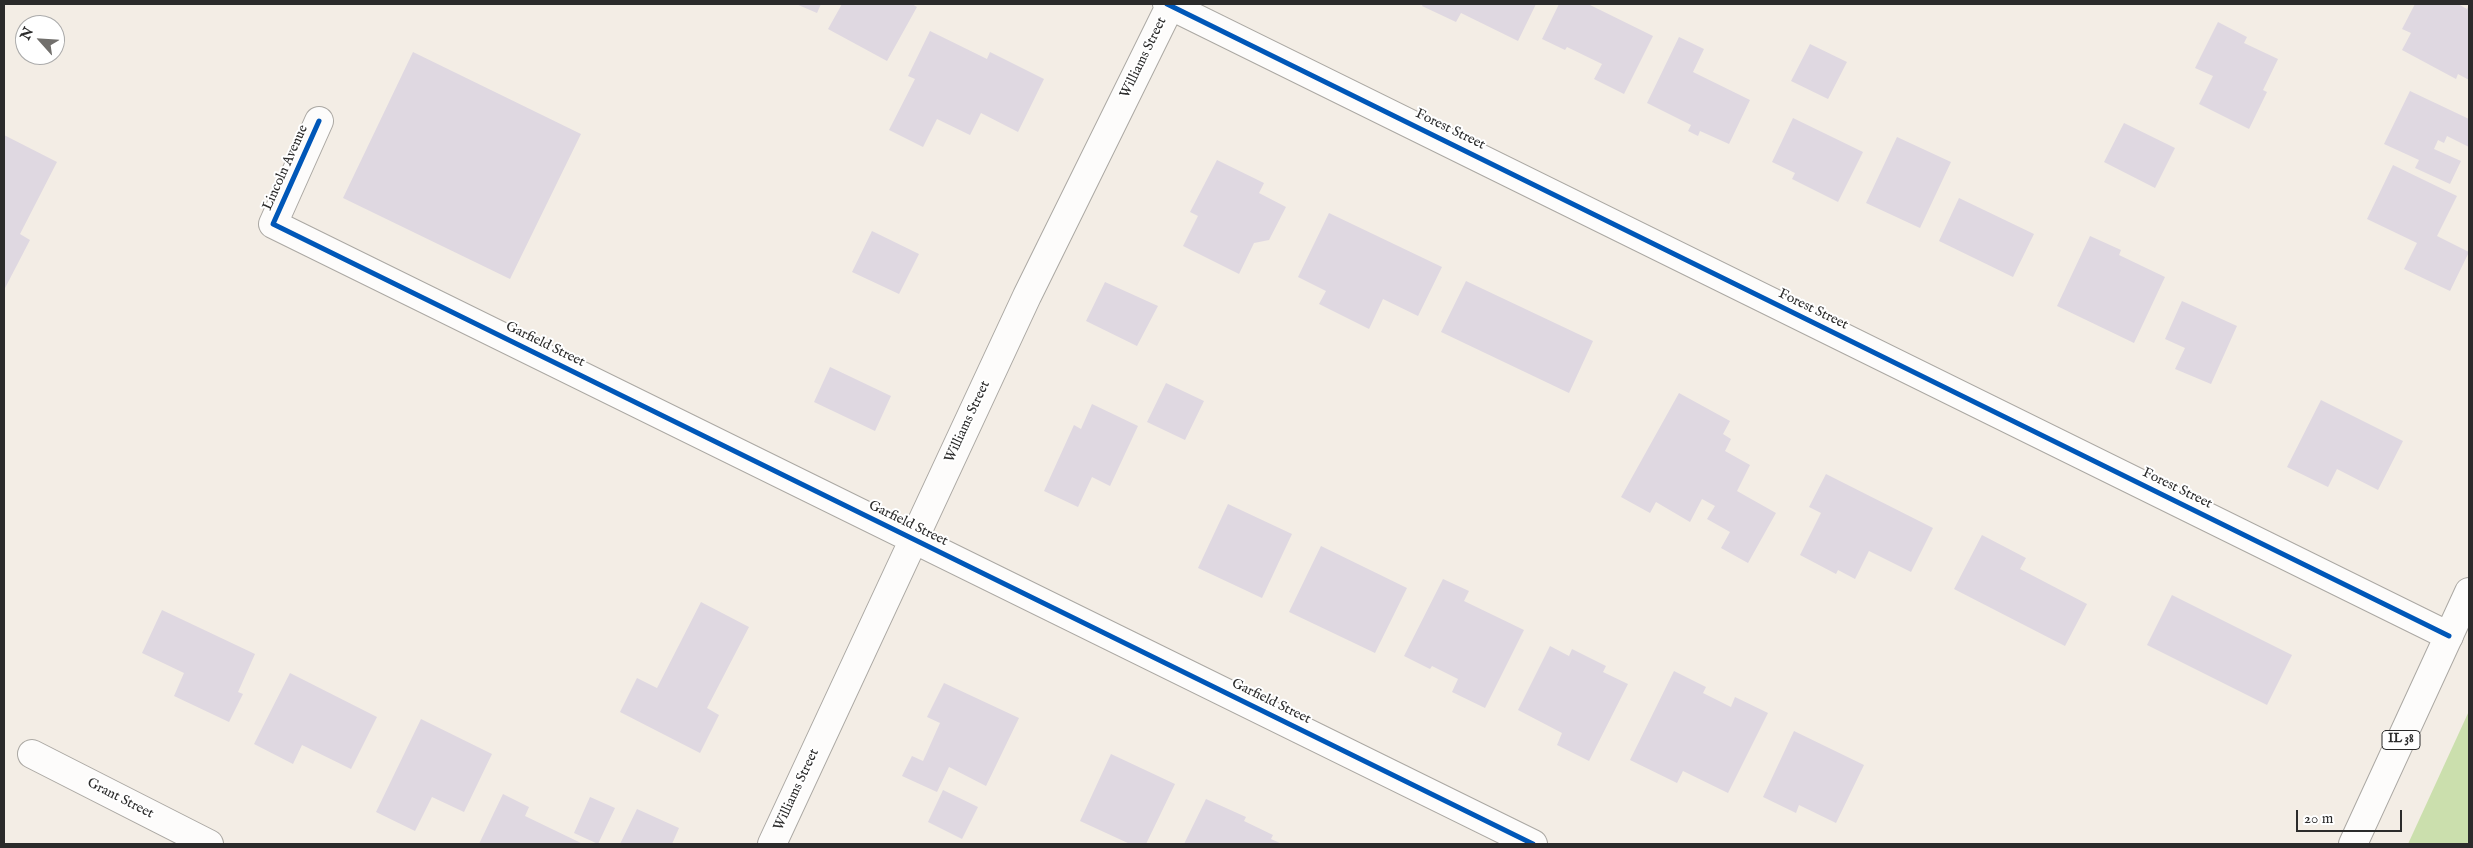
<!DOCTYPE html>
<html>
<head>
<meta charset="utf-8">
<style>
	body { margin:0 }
	#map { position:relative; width:2473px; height:848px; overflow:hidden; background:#f3ede5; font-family:"IM FELL English",serif }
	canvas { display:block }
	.frame { position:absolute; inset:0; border:5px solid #2b2b2b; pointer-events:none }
	.north { position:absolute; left:15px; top:15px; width:50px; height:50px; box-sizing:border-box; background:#fff; border:1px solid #aaa; border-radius:50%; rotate:296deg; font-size:14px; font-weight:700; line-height:20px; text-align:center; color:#2b2b2b }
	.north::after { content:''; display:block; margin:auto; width:18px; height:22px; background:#716f6c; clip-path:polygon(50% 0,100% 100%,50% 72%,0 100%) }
	.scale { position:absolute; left:2296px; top:810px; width:106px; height:22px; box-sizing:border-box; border:2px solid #2b2b2b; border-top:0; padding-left:6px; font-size:15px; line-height:18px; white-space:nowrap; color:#2b2b2b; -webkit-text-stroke:4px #fff; paint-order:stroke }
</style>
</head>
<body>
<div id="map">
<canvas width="2473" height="848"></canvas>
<div class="frame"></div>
<div class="north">N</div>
<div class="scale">20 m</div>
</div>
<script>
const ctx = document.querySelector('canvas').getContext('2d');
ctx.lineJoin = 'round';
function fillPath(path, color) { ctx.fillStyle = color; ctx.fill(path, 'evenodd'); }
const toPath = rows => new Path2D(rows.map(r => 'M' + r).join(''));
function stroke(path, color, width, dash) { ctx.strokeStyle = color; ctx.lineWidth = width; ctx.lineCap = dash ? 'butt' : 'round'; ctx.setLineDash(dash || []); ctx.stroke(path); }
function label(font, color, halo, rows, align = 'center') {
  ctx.font = font + ' "IM FELL English",serif'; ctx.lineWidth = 4; ctx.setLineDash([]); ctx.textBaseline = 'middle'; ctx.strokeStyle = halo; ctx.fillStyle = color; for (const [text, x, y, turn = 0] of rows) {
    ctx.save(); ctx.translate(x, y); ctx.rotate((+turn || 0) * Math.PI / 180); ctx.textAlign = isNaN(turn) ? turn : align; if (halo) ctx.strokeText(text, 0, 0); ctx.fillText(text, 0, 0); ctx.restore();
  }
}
const green = toPath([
	[2469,711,2469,844,2408,844]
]);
const building = toPath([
	[796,4,821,4,817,13],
	[842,4,912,4,917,7,887,61,828,29],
	[1423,4,1536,4,1518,41,1461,13,1456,22,1422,6],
	[1559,4,1588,4,1653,36,1624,94,1594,79,1602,64,1567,47,1565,50,1542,39],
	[2415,4,2458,4,2467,9,2469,5,2469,80,2458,74,2456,79,2402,50,2411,33,2402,29],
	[2218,22,2247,37,2244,43,2278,59,2263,90,2267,92,2249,129,2199,104,2213,76,2195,68],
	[930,31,987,59,990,52,1044,79,1018,132,981,113,970,135,937,119,923,147,889,130,915,79,908,76],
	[1679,37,1704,49,1693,72,1750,100,1729,144,1700,131,1698,136,1688,131,1691,125,1647,103],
	[1810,44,1847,62,1828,99,1791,81],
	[413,52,581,134,510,279,343,198],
	[2410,91,2469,119,2469,147,2447,136,2444,143,2438,140,2434,149,2461,161,2450,184,2415,168,2419,160,2384,144],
	[1793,118,1863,152,1838,202,1792,179,1795,173,1772,162],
	[2124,123,2175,148,2155,188,2104,162],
	[4,135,57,162,20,234,30,240,4,290],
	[1897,137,1951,162,1920,228,1866,203],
	[1217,160,1264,183,1259,193,1286,207,1269,240,1254,243,1239,274,1183,246,1198,216,1190,212],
	[2393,165,2457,196,2437,236,2469,252,2450,291,2404,269,2417,243,2367,219],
	[1959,198,2034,234,2013,277,1939,241],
	[1329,213,1442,267,1418,316,1383,299,1369,329,1319,304,1326,291,1298,277],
	[872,231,919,254,899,294,852,272],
	[2090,236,2121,250,2119,255,2165,277,2134,343,2057,306],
	[1466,281,1593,341,1569,393,1441,332],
	[1105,282,1158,306,1137,346,1086,321],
	[2182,301,2237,326,2211,384,2175,369,2185,348,2165,339],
	[830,367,891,396,875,431,814,402],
	[1166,383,1204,401,1185,440,1147,422],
	[1679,393,1730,421,1723,434,1731,439,1725,451,1750,465,1737,491,1776,513,1748,563,1721,548,1730,532,1707,519,1715,506,1702,499,1690,522,1656,502,1650,513,1621,497],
	[2321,400,2403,441,2378,490,2337,469,2328,487,2287,467],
	[1092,404,1138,426,1110,486,1092,477,1078,507,1044,491,1074,425,1081,429],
	[1826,474,1933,528,1911,572,1869,551,1855,579,1838,570,1836,574,1800,555,1821,513,1809,507],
	[1228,504,1292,534,1262,598,1198,568],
	[1982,535,2026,558,2020,569,2087,604,2065,646,1954,589],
	[1321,546,1407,588,1375,653,1289,612],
	[1443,579,1469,591,1464,601,1524,630,1485,708,1452,692,1458,679,1432,666,1430,669,1404,656],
	[2172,595,2292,655,2267,705,2147,645],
	[701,602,749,627,707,708,719,715,700,753,620,712,637,678,657,688],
	[162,610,255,654,238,692,243,694,229,722,174,696,184,673,142,653],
	[1550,646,1569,656,1572,649,1606,666,1603,672,1628,684,1589,761,1557,745,1562,733,1518,710],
	[1674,671,1706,687,1703,693,1731,707,1735,697,1768,713,1728,793,1683,771,1677,783,1630,760],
	[290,673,377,717,351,769,302,745,293,764,254,744],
	[944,683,1019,718,986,786,949,767,937,792,902,776,912,756,923,761,940,723,927,717],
	[421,719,492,754,464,812,432,797,415,831,376,812],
	[1794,731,1864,765,1836,823,1799,805,1796,813,1763,797],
	[1111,754,1175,784,1146,844,1130,844,1080,821],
	[943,790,978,807,962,839,928,822],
	[503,794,529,807,525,816,583,844,479,844],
	[590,797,615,808,598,844,574,833],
	[1206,799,1246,817,1244,821,1273,835,1271,839,1282,844,1184,844],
	[637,809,679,828,672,844,620,844]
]);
const street = toPath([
	[1167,4,2449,636],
	[319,121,273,224,1533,844],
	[32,754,209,844],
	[772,844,1027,296,1171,4]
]);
const primary = toPath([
	[2353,844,2469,592]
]);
const cycleway = toPath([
	[1167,4,2449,636],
	[319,121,273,224,1533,844]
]);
const shields = [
	[2401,740,38]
];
const shieldNames = [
	["IL 38",2401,740]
];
const streetNames = [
	["Williams Street",1144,58,-64],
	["Forest Street",1450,130,26],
	["Lincoln Avenue",286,168,-66],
	["Forest Street",1813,310,26],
	["Garfield Street",545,345,26],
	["Williams Street",968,422,-65],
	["Forest Street",2177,489,26],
	["Garfield Street",908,524,26],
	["Garfield Street",1271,702,26],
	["Williams Street",797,790,-65],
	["Grant Street",120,799,27]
];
fillPath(green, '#cbdfad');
fillPath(building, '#dfd8e1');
stroke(street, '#aba8a3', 30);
stroke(primary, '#aba8a3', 30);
stroke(street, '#fdfcfb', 28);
stroke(primary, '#fdfcfb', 28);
stroke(cycleway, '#0057b8', 5);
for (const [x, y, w] of shields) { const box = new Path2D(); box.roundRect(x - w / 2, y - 9.5, w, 19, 4); ctx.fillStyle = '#fff'; ctx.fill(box); stroke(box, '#2b2b2b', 1); }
label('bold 12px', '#2b2b2b', null, shieldNames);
label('14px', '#2b2b2b', '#fff', streetNames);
</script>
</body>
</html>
